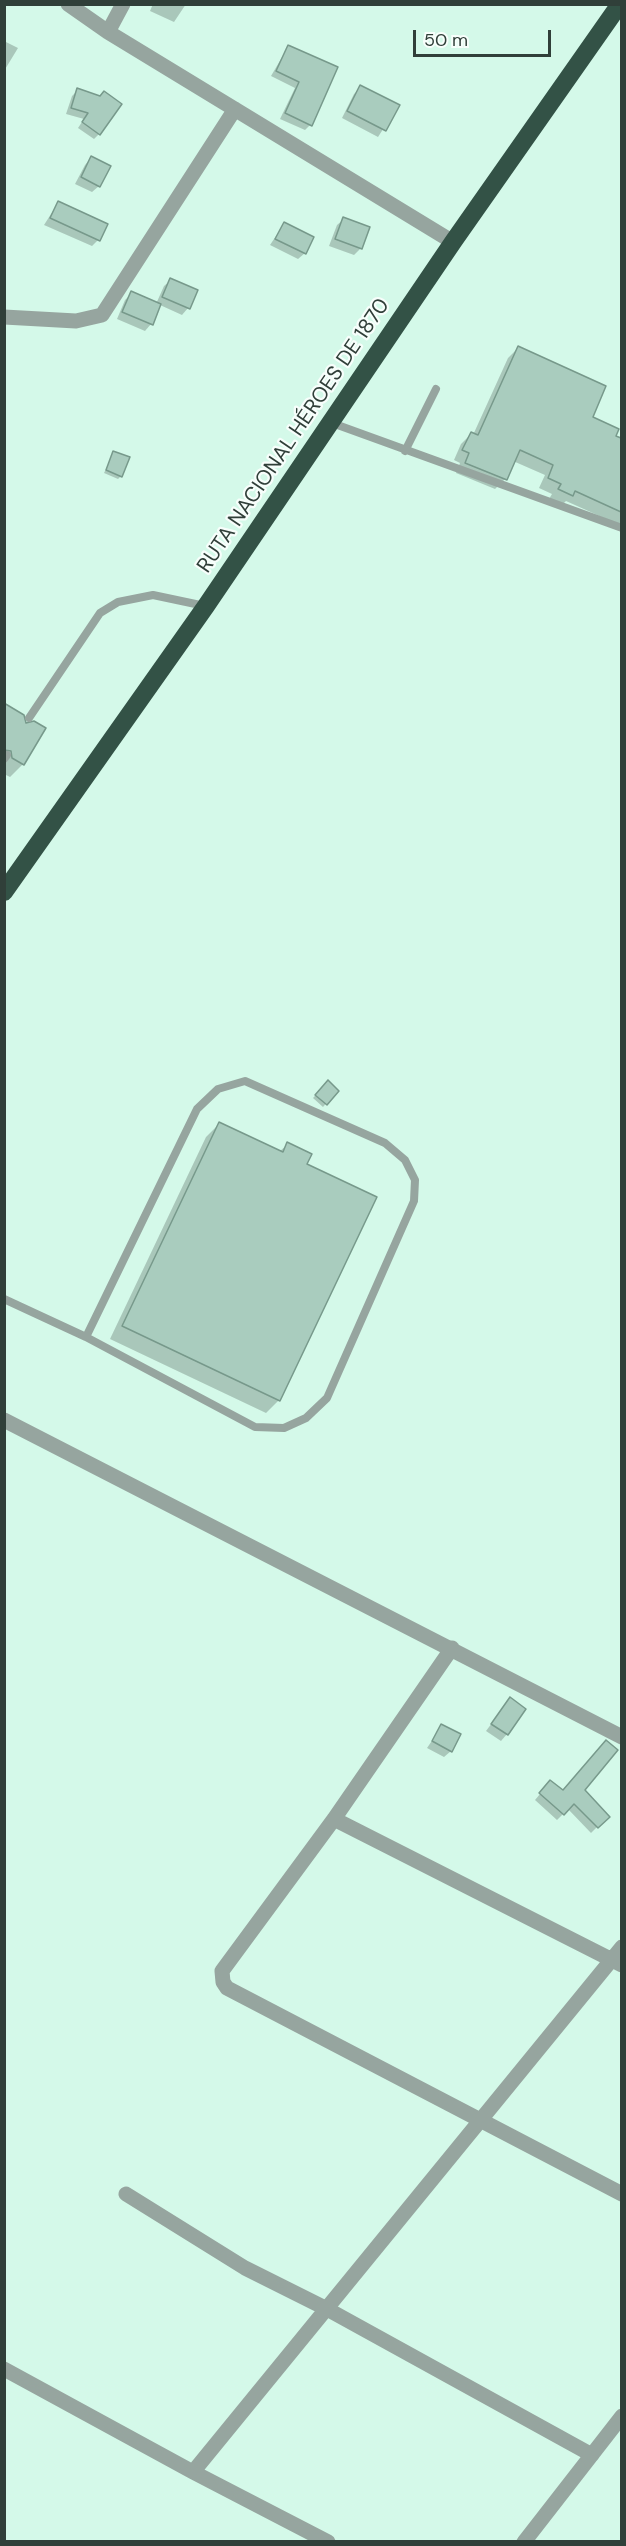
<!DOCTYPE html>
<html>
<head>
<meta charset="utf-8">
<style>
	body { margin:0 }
	#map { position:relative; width:626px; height:2546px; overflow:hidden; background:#d4f9e9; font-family:"DM Sans",sans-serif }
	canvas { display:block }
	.frame { position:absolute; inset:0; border:6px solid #303f39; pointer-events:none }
	.scale { position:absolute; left:413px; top:30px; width:138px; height:27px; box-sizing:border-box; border:3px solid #303f39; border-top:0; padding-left:8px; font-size:18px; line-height:21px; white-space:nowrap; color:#303f39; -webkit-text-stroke:4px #f7fefb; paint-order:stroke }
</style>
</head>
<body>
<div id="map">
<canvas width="626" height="2546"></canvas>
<div class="frame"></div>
<div class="scale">50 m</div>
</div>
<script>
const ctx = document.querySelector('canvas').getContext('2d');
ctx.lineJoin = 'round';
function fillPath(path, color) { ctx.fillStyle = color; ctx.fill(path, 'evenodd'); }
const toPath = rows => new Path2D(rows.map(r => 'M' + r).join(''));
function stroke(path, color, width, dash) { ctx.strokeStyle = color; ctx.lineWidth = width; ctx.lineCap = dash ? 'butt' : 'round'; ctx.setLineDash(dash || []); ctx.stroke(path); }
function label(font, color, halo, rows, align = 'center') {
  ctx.font = font + ' "DM Sans",sans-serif'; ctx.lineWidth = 4.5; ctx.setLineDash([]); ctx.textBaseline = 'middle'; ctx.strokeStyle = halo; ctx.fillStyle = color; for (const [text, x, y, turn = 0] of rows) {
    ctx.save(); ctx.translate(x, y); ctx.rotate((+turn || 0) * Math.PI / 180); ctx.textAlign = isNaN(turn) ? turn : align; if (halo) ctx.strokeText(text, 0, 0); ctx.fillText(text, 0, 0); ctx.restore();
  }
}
const shadow = toPath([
	[153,4,186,4,174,22,150,11],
	[4,41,18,48,4,71],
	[288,47,336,68,310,125,305,130,280,119,295,88,271,76],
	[361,87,398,106,378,137,342,118,354,94],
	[78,90,99,134,94,139,78,128,84,119,66,114,72,96],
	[91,158,99,186,92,192,75,184,85,165],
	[58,203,98,240,92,246,44,225],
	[344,219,361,248,354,255,329,246,337,225],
	[284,224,305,253,298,259,270,245],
	[171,280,188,308,182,315,160,305,151,324,145,331,117,319,125,300,132,293,156,304,164,286],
	[518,348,591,418,622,440,622,530,615,523,566,501,562,505,549,499,552,494,539,488,545,475,513,461,505,479,495,489,456,473,460,463,454,460,461,444,471,434,473,435,508,358],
	[114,453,121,476,118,479,104,473],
	[4,705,23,764,10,777,4,774],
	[328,1082,337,1091,323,1107,313,1098],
	[219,1124,279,1152,288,1144,305,1164,279,1400,266,1413,110,1339,206,1137],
	[510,1699,507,1734,501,1741,486,1731],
	[442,1726,451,1751,444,1757,427,1748],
	[545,1788,563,1792,583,1790,607,1817,591,1833,568,1809,557,1820,535,1800]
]);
const building = toPath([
	[288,45,338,67,312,126,285,113,299,82,276,71,288,45],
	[360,85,400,105,386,131,347,111,360,85],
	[77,88,100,96,104,91,122,104,100,135,82,122,88,113,71,108,77,88],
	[91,156,111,166,100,187,81,177,91,156],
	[58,201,108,224,100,241,50,218,58,201],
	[343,217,370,227,362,249,335,239,343,217],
	[284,222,314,237,306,254,275,239,284,222],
	[170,278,198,290,190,309,162,297,170,278],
	[131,291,161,304,153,325,122,312,131,291],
	[518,346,606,386,593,417,619,429,616,436,621,438,621,512,575,491,573,496,558,489,561,484,548,478,553,465,520,450,507,480,465,463,469,453,462,450,471,432,478,435,518,346],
	[113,451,130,457,122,477,106,470,113,451],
	[4,703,24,715,26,723,34,721,46,728,24,765,12,758,11,751,4,750,4,703],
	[328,1080,339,1091,327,1105,315,1095,328,1080],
	[219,1122,283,1152,287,1142,312,1154,307,1164,377,1197,280,1401,122,1326,219,1122],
	[510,1697,526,1709,508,1735,491,1724,510,1697],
	[441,1724,461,1734,452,1752,432,1741,441,1724],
	[606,1740,618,1750,585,1790,610,1817,598,1828,574,1804,564,1815,539,1793,550,1780,563,1790,606,1740]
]);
const lane = toPath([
	[332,423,622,528],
	[405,451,436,389],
	[29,718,100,613,118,602,153,595,205,606],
	[4,759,7,755],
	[4,1299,86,1337,255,1427,284,1428,306,1418,327,1398,414,1201,415,1180,405,1160,385,1143,245,1081,218,1089,197,1109,86,1337]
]);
const street = toPath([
	[68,4,108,32,453,242],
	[108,32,123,4],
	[4,317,76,321,102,315,235,109],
	[4,1420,622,1737],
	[452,1648,334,1819,222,1971,223,1982,227,1988,622,2194],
	[334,1819,622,1965],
	[126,2194,245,2268,327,2309,592,2455],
	[4,2369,193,2472,328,2542],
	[193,2472,622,1947],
	[524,2542,622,2416]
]);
const highway = toPath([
	[4,892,206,606,453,242,620,4]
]);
const streetNames = [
	["RUTA NACIONAL HÉROES DE 1870",294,436,-56]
];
fillPath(shadow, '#0003');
fillPath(building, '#a9ccbe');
stroke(building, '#77998b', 1.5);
stroke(lane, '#96a59f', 8);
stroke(street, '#96a59f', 15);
stroke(highway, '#335246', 18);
label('21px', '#303f39', '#f7fefb', streetNames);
</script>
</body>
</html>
